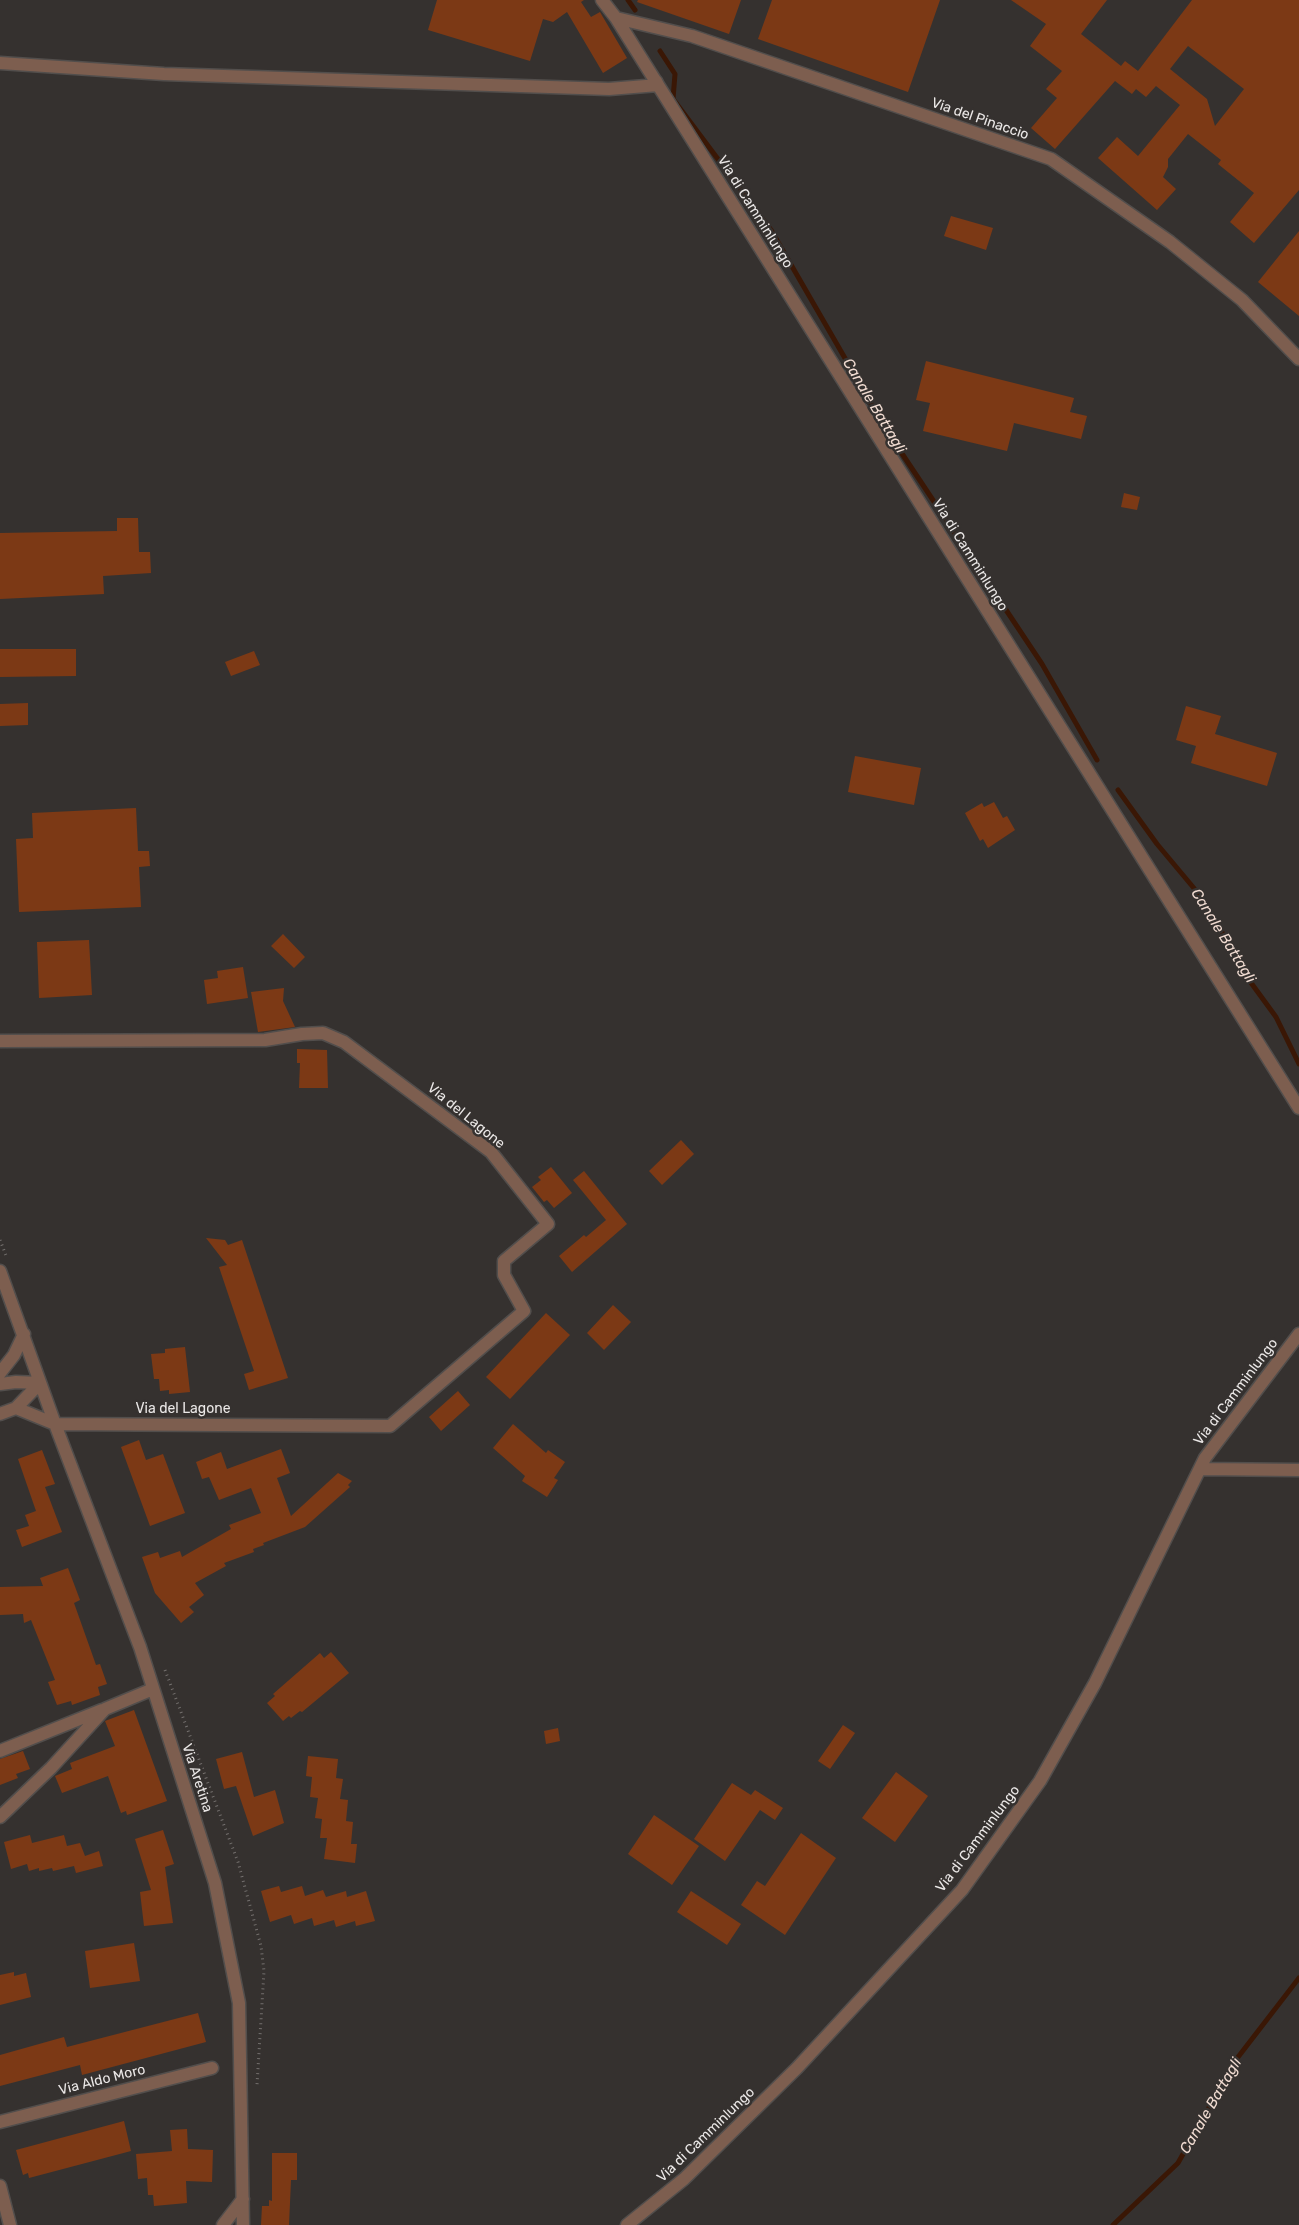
<!DOCTYPE html>
<html>
<head>
<meta charset="utf-8">
<style>
	body { margin:0 }
	canvas { display:block; background:#35312f }
</style>
</head>
<body>
<canvas width="1299" height="2225"></canvas>
<script>
const ctx = document.querySelector('canvas').getContext('2d');
ctx.lineJoin = 'round';
const toPath = rows => new Path2D(rows.map(r => 'M' + r).join(''));
function stroke(path, color, width, dash) { ctx.strokeStyle = color; ctx.lineWidth = width; ctx.lineCap = dash ? 'butt' : 'round'; ctx.setLineDash(dash || []); ctx.stroke(path); }
function fillPath(path, color) { ctx.fillStyle = color; ctx.fill(path, 'evenodd'); }
function label(font, color, halo, rows, align = 'center') {
  ctx.font = font + ' Rubik,sans-serif'; ctx.lineWidth = 5; ctx.setLineDash([]); ctx.textBaseline = 'middle'; ctx.strokeStyle = halo; ctx.fillStyle = color; for (const [text, x, y, turn = 0] of rows) {
    ctx.save(); ctx.translate(x, y); ctx.rotate((+turn || 0) * Math.PI / 180); ctx.textAlign = isNaN(turn) ? turn : align; if (halo) ctx.strokeText(text, 0, 0); ctx.fillText(text, 0, 0); ctx.restore();
  }
}
const stream = toPath([
	[628,0,635,10],
	[660,51,675,74,673,99,771,230,887,431,1042,664,1097,760],
	[1118,790,1157,844,1203,899,1249,980,1276,1017,1299,1064],
	[1113,2225,1178,2163,1235,2061,1299,1978]
]);
const building = toPath([
	[437,0,584,0,581,2,591,17,600,12,627,58,603,73,567,12,553,22,543,19,530,61,428,30],
	[638,0,741,0,729,34,637,2],
	[772,0,940,0,908,92,758,39],
	[1011,0,1107,0,1081,34,1121,66,1125,61,1138,71,1192,0,1299,0,1299,190,1254,243,1230,222,1254,193,1218,164,1221,160,1188,134,1168,159,1168,167,1163,177,1176,189,1157,210,1098,158,1117,137,1138,156,1180,105,1156,86,1146,97,1136,89,1132,94,1115,81,1055,149,1031,128,1057,98,1046,89,1062,71,1030,46,1046,24],
	[1188,46,1244,89,1215,126,1207,99,1170,69],
	[951,216,993,228,986,250,944,236],
	[1299,231,1299,316,1258,282],
	[926,361,1074,398,1070,412,1087,416,1081,439,1014,423,1007,451,923,431,930,403,916,400],
	[1124,493,1140,497,1137,510,1121,507],
	[117,518,138,518,139,552,150,552,151,573,103,576,104,594,0,599,0,533,117,531],
	[0,649,76,649,76,676,0,677],
	[254,651,260,665,231,676,225,662],
	[28,703,28,725,0,726,0,704],
	[1186,706,1221,716,1215,734,1277,753,1267,786,1191,763,1196,746,1176,740],
	[855,756,921,768,914,805,848,792],
	[994,802,1003,818,1007,816,1015,830,988,848,983,839,980,841,965,813,982,803,984,807],
	[136,808,138,851,149,851,150,866,139,867,141,907,19,912,16,839,33,838,32,813],
	[283,934,305,957,294,968,271,946],
	[89,940,92,995,39,998,37,942],
	[243,967,248,998,207,1004,204,980,218,978,217,971],
	[284,988,283,1001,295,1027,258,1032,251,992],
	[297,1049,327,1050,328,1088,299,1088,300,1063,297,1063],
	[681,1140,694,1154,662,1185,649,1171],
	[551,1167,572,1193,554,1208,547,1200,544,1202,532,1187,541,1180,538,1177],
	[584,1171,627,1224,572,1272,559,1256,584,1235,586,1237,606,1220,573,1180],
	[206,1238,225,1240,228,1245,242,1240,288,1378,249,1390,244,1374,254,1371,219,1267,227,1265],
	[613,1305,631,1322,604,1350,587,1333],
	[546,1313,570,1335,510,1399,486,1377],
	[185,1347,190,1392,169,1394,169,1390,160,1391,159,1379,154,1379,151,1354,165,1353,165,1349],
	[458,1391,470,1405,441,1431,429,1417],
	[513,1424,546,1453,548,1450,565,1462,554,1478,558,1480,547,1497,522,1481,525,1476,493,1448],
	[139,1440,146,1460,163,1454,185,1513,150,1526,121,1447],
	[281,1449,290,1473,277,1478,291,1516,338,1473,352,1481,348,1485,350,1487,305,1527,263,1543,264,1545,253,1549,254,1552,224,1563,226,1566,195,1583,204,1595,189,1607,194,1612,181,1623,155,1593,142,1557,158,1552,160,1558,180,1551,182,1557,231,1529,229,1525,261,1513,251,1488,219,1500,209,1477,202,1479,196,1462,221,1452,227,1469],
	[42,1450,55,1484,45,1487,62,1532,22,1547,16,1530,29,1526,25,1515,36,1511,18,1459],
	[68,1568,80,1600,74,1603,96,1665,100,1664,107,1684,98,1687,100,1695,72,1705,71,1701,57,1705,48,1682,55,1680,31,1620,24,1623,23,1614,0,1615,0,1587,43,1586,40,1578],
	[331,1652,349,1673,302,1712,300,1711,291,1718,289,1716,283,1721,267,1703,275,1696,273,1694,320,1653,324,1658],
	[134,1710,167,1801,127,1815,126,1811,121,1813,108,1776,62,1793,55,1776,72,1769,70,1763,115,1746,105,1721],
	[843,1725,855,1733,830,1769,818,1761],
	[558,1728,560,1741,546,1744,544,1731],
	[23,1751,30,1769,16,1774,18,1778,0,1785,0,1759],
	[242,1752,254,1797,275,1790,284,1823,253,1836,236,1786,224,1789,216,1759],
	[308,1756,338,1759,336,1778,343,1779,340,1799,348,1800,346,1821,353,1822,351,1844,357,1844,355,1863,324,1859,327,1838,320,1838,322,1819,315,1818,318,1798,310,1797,312,1777,306,1776],
	[896,1772,928,1796,895,1842,862,1818],
	[732,1783,751,1795,755,1790,783,1808,775,1820,760,1810,725,1861,694,1839],
	[654,1815,699,1846,672,1885,628,1854],
	[163,1830,174,1864,165,1867,173,1923,144,1926,140,1892,151,1890,135,1839],
	[801,1833,836,1858,785,1935,741,1905,757,1881,765,1886],
	[30,1835,32,1843,64,1835,67,1846,80,1843,85,1856,99,1851,103,1866,76,1873,74,1866,53,1871,52,1868,39,1871,39,1868,29,1871,27,1864,11,1869,4,1842],
	[279,1886,281,1892,302,1886,305,1896,323,1890,326,1897,346,1891,347,1897,366,1891,375,1921,356,1926,355,1921,336,1927,334,1920,314,1926,312,1918,294,1924,291,1915,270,1922,261,1891],
	[691,1891,741,1924,727,1945,677,1912],
	[134,1943,140,1981,90,1988,85,1951],
	[14,1972,14,1976,26,1973,31,1997,0,2005,0,1975],
	[198,2013,206,2042,82,2075,80,2065,0,2086,0,2055,64,2037,67,2047],
	[124,2121,131,2151,29,2178,28,2173,23,2175,16,2150],
	[187,2129,188,2149,213,2150,212,2182,186,2181,187,2203,154,2206,153,2195,148,2195,147,2178,138,2179,136,2154,172,2151,170,2130],
	[272,2153,297,2153,297,2180,291,2180,289,2225,261,2225,262,2206,269,2206,269,2200,272,2201]
]);
const path = toPath([
	[0,1240,7,1258],
	[165,1670,238,1862,261,1946,264,1971,257,2085]
]);
const minor = toPath([
	[602,0,616,18,692,36,1051,159,1170,242,1242,300,1299,359],
	[616,18,1299,1108],
	[0,63,164,74,609,89,658,85,656,81],
	[0,1041,265,1040,302,1034,323,1033,344,1042,491,1152,548,1224,504,1261,504,1275,524,1311,390,1426,55,1424,16,1408],
	[0,1271,55,1424,140,1647,215,1883,239,2003,243,2225],
	[0,1373,14,1355,24,1334],
	[0,1384,16,1382,40,1383],
	[0,1414,16,1408,40,1383],
	[1200,1469,1299,1470],
	[0,1751,102,1710],
	[0,1817,51,1768,105,1709,153,1689],
	[0,2122,212,2068],
	[0,2186,10,2225],
	[223,2225,243,2199],
	[627,2225,684,2179,797,2068,962,1890,1040,1781,1095,1683,1205,1458,1299,1334]
]);
const streetNames = [
	["Via del Pinaccio",980,119,19],
	["Via di Camminlungo",755,212,58],
	["Via di Camminlungo",970,555,58],
	["Via del Lagone",466,1116,39],
	["Via di Camminlungo",1236,1392,-53],
	["Via del Lagone",183,1409],
	["Via Aretina",197,1778,72],
	["Via di Camminlungo",978,1839,-53],
	["Via Aldo Moro",102,2080,-14],
	["Via di Camminlungo",706,2135,-44]
];
const waterNames = [
	["Canale Battagli",874,406,59],
	["Canale Battagli",1223,936,58],
	["Canale Battagli",1211,2106,-60]
];
stroke(stream, '#3a1705', 5);
fillPath(building, '#7c3915');
stroke(minor, '#524e4c', 15);
stroke(path, '#736f6d', 3, [1, 4]);
stroke(minor, '#7d5e4f', 12);
label('14px', '#ebe8e7', '#35312f', streetNames);
label('italic 15px', '#f0dbd1', '#35312f', waterNames);
</script>
</body>
</html>
